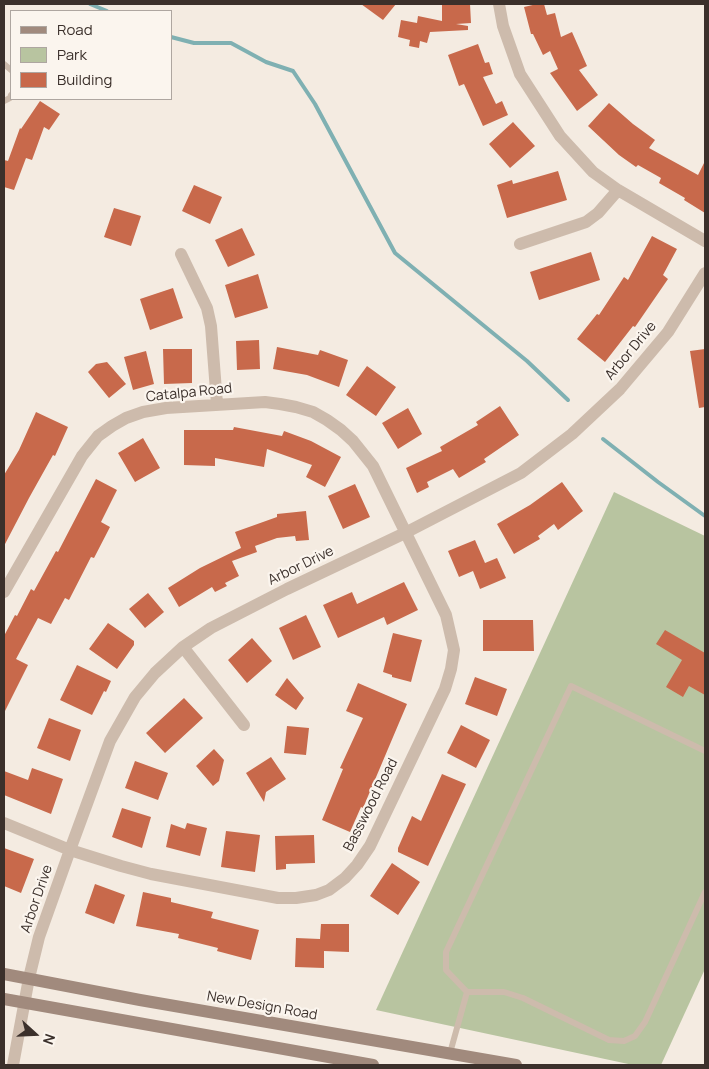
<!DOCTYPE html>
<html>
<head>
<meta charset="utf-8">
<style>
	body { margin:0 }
	#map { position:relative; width:709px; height:1069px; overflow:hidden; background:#f4ebe1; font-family:Manrope,sans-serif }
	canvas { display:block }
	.frame { position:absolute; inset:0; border:5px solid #3b302b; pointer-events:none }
	.legend { position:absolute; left:10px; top:10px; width:162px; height:90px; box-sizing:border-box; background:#fbf5ee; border:1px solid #aea6a0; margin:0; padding:6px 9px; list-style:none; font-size:15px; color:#3b302b }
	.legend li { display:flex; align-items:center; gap:10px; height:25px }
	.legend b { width:25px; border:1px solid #aea6a0 }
	.north { position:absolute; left:10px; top:1009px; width:50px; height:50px; -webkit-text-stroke:4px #fbf5ee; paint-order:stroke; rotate:110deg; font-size:14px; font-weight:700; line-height:20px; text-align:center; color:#3b302b }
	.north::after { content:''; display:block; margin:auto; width:18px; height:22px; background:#3b302b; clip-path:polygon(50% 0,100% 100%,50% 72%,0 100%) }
</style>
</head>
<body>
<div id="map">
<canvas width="709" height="1069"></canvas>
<div class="frame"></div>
<ul class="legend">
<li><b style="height:6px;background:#a18a7d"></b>Road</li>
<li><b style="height:14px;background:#b8c4a0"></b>Park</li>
<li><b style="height:14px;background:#c8694b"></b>Building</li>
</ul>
<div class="north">N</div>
</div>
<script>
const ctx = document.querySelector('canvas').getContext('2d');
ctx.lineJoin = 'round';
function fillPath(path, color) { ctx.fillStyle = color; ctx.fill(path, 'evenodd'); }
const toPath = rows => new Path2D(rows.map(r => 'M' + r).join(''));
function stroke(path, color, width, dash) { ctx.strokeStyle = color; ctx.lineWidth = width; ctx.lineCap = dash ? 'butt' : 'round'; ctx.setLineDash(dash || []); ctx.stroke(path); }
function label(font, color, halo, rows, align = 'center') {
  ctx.font = font + ' Manrope,sans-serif'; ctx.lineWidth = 4.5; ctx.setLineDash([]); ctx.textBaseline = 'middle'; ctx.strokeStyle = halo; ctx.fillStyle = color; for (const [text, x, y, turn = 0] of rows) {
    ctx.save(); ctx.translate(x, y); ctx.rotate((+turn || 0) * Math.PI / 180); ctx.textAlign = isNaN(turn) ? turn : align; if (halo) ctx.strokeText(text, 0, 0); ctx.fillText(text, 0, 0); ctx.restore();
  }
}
const green = toPath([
	[614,492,705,536,705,969,661,1065,633,1065,376,1010]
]);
const stream = toPath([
	[90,4,107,11],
	[171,37,194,43,231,43,266,62,293,71,315,104,395,253,527,361,568,400],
	[603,439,658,482,705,516]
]);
const building = toPath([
	[361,4,396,4,383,20],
	[442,4,470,4,471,23,456,24,468,26,468,30,430,32,427,43,420,41,419,48,409,46,410,40,398,37,401,20,417,23,418,16,442,21],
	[537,4,544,4,547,15,555,13,561,37,572,32,587,66,579,70,598,95,577,111,550,73,558,69,550,51,543,55,533,34,531,34,524,7],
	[478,44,485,63,489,62,493,74,483,77,496,104,502,101,508,115,483,126,464,84,459,86,448,55],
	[40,101,60,114,49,130,44,127,32,160,26,158,14,190,4,187,4,160,8,161,20,128,21,129],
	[609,103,633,124,655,140,649,148,698,175,705,161,705,213,684,200,685,198,659,183,661,178,638,165,636,167,619,155,588,126],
	[513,122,535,146,510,168,489,144],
	[558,171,567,200,507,218,497,185,512,180,513,184],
	[194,185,222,197,210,224,182,211],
	[114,208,141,216,131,246,104,237],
	[242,228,255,255,228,267,215,240],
	[652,236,677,249,663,275,668,279,635,327,633,326,605,362,577,339,597,314,599,315,624,277,628,280],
	[591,252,600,280,539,300,530,272],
	[258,274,268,308,235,318,225,285],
	[173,288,183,318,150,330,140,299],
	[259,340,260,369,237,370,236,341],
	[277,347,318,355,320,350,348,360,339,387,307,375,273,369],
	[163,349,192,349,192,383,164,384],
	[705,349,705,407,699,408,690,351],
	[146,351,154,384,133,390,124,357],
	[107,362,126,384,109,398,88,372,96,364],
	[367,366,396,387,376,416,346,395],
	[500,406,519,435,484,459,486,462,459,478,453,469,427,482,429,487,417,493,406,468,442,451,440,447,478,425,476,422],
	[408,408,422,434,398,449,382,423],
	[36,412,68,427,55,456,53,455,29,498,4,546,4,475,19,450],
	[234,427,282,436,284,431,311,441,341,457,325,487,306,477,312,465,267,449,264,467,215,458,215,466,184,465,184,430,233,430],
	[143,438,160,468,135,482,118,453],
	[96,479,117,490,101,522,110,527,94,558,91,557,69,600,65,598,51,624,38,618,16,659,28,665,4,713,4,636,15,615,17,616,31,589,34,591,56,551,58,552],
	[562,482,583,511,558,530,554,524,538,536,540,539,514,554,497,524,530,505],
	[355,484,370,517,343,529,328,496],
	[306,511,309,540,296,541,295,536,277,538,255,546,257,552,232,561,239,576,225,583,227,586,215,592,212,587,179,607,168,588,200,568,241,548,235,532,277,517,277,514],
	[475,540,485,563,497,558,506,578,480,589,473,571,459,577,448,551],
	[404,582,418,610,387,625,384,617,338,638,323,605,352,592,357,604],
	[148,593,164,612,145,628,129,609],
	[306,615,321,647,293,660,279,628],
	[483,620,533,620,534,651,483,651],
	[108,623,134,641,134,645,117,669,89,649],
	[665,630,705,653,705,695,689,686,683,697,666,687,682,660,656,644],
	[393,633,422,640,411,682,392,677,392,675,383,672],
	[252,638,272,661,247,683,228,660],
	[77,665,111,681,106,692,104,691,92,715,60,700],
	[475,677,507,689,497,716,465,704],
	[287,678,304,698,296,710,275,695],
	[358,683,407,704,363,808,361,807,350,832,322,820,343,769,340,768,363,718,346,711],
	[184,698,203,718,165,753,146,733],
	[49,718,81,730,70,761,37,748],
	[461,725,490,740,476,768,447,753],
	[287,726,309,728,306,755,284,753],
	[214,749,224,760,219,781,213,786,196,766],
	[271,757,286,779,266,792,264,802,246,773],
	[135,761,168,773,158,800,125,788],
	[32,768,63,779,51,814,4,795,4,771,28,780],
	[442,774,466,784,428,866,398,852,398,848,412,816,421,821],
	[122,808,151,817,142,848,112,837],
	[187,823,207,828,200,856,166,847,171,824,185,829],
	[226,831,260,835,255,872,221,867],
	[314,835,315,863,286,864,286,869,276,870,275,836],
	[4,848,34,859,21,893,4,886],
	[392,863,420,882,398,915,370,896],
	[95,884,125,895,114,924,85,913],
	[143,892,171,898,171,902,213,912,211,918,259,930,251,960,217,951,218,948,178,938,179,934,136,926],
	[321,924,349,924,349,952,324,951,324,968,295,967,296,938,320,939]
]);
const lane = toPath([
	[4,64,11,70],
	[4,101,10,98,11,95],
	[467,992,504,992,523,998,609,1040,624,1041,635,1036,645,1022,705,892],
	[450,1053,467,992,446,970,446,952,571,686,705,751]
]);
const street = toPath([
	[499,4,503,26,520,74,560,136,593,172,618,190,705,241],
	[520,244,586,222,598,213,618,190],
	[181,254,207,308,211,326,217,404],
	[4,592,82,456,98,436,112,426,126,418,143,412,166,408,265,402,280,404,296,407,313,412,327,420,341,430,353,441,373,466,446,615,454,650,451,669,445,689,370,846,357,865,345,878,329,890,316,895,296,898,278,898,151,874,121,866,70,850,4,823],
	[183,647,244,725],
	[13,1065,29,978,39,937,70,850,110,741,135,697,155,673,183,647,211,628,287,589,405,533,521,473,572,434,620,389,668,332,705,273]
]);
const secondary = toPath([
	[4,974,140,1000,516,1065],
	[4,999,373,1065]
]);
const streetNames = [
	["Arbor Drive",631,351,-50],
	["Catalpa Road",189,393,-6],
	["Arbor Drive",301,566,-26],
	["Basswood Road",371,805,-63],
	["Arbor Drive",37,899,-71],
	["New Design Road",262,1006,10]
];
fillPath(green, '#b8c4a0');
stroke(stream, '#7fb0b2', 4);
fillPath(building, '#c8694b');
stroke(lane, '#cdbbac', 6);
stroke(street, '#cdbbac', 12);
stroke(secondary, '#a18a7d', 12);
label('14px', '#3b302b', '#fbf5ee', streetNames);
</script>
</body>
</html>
